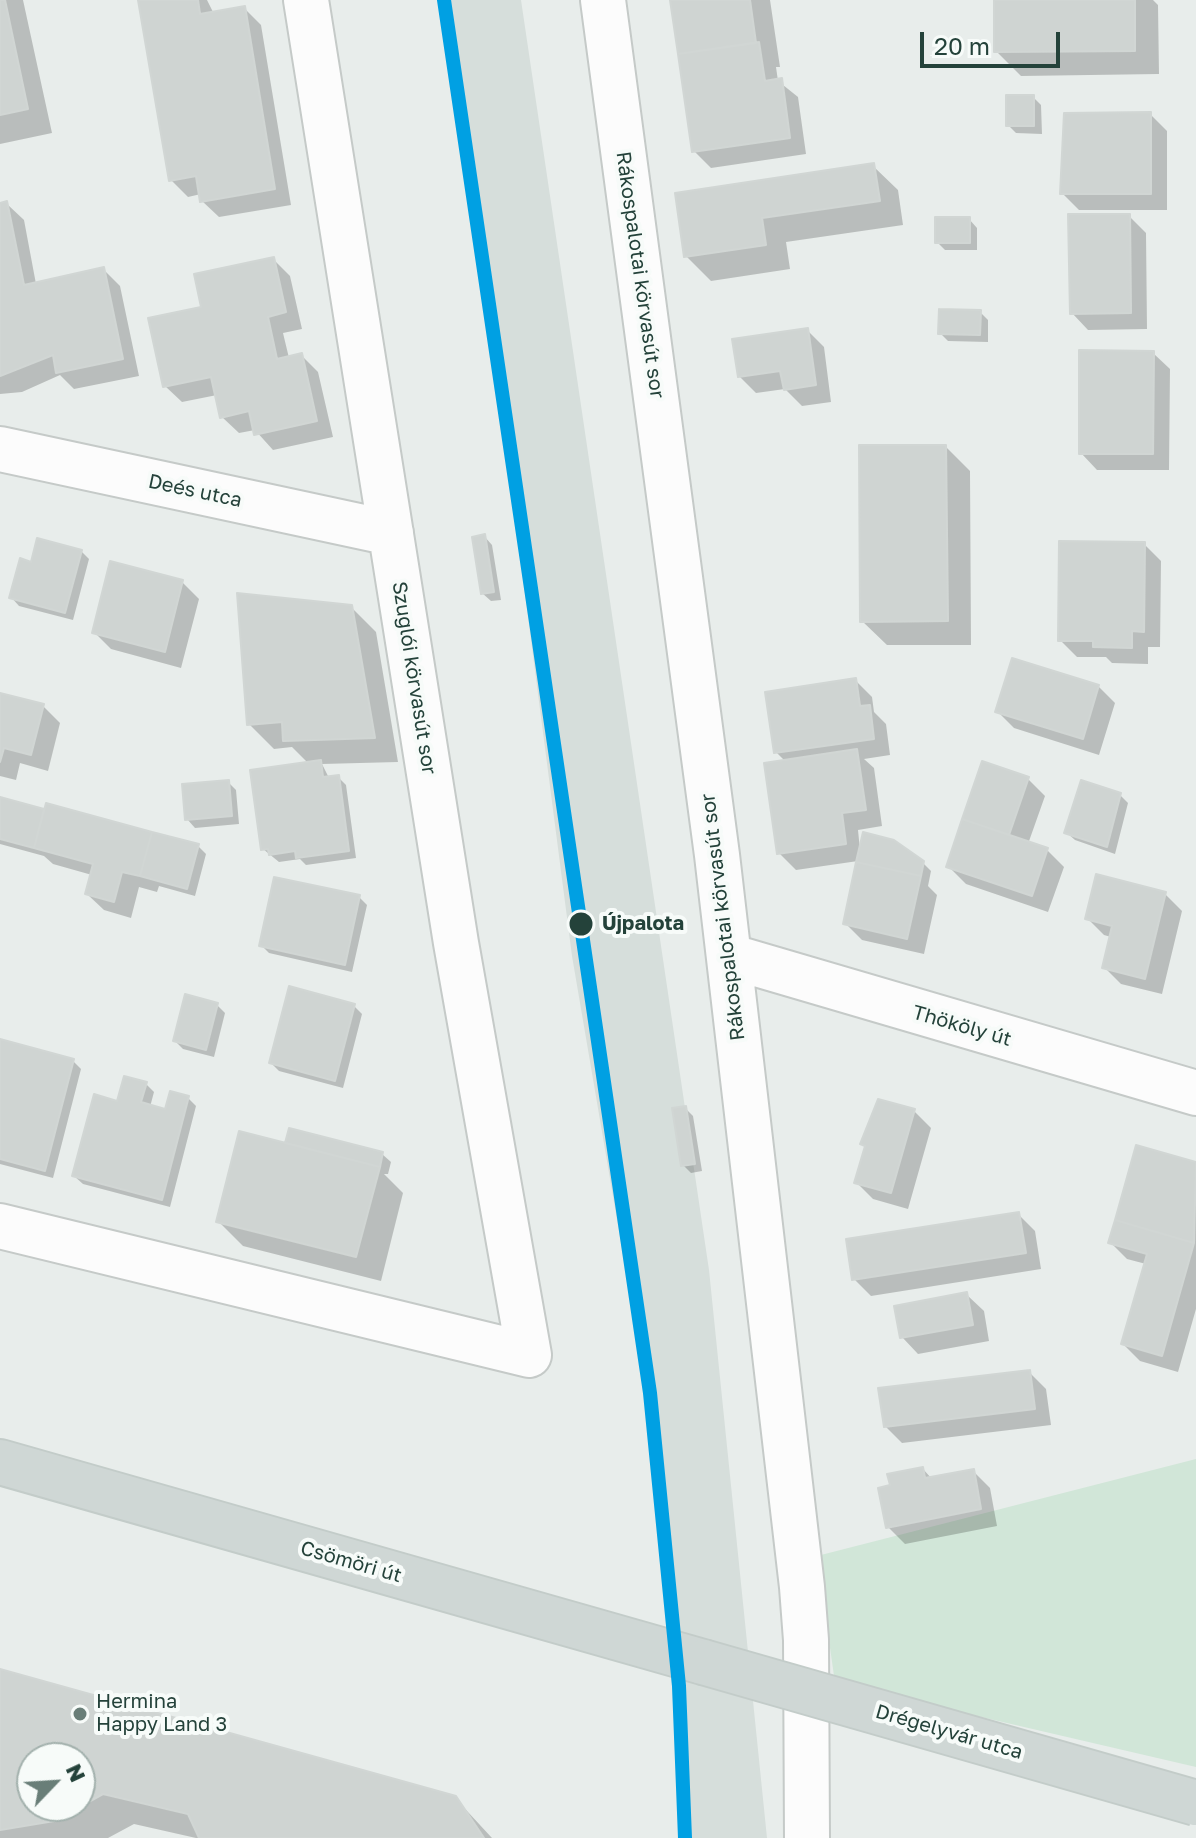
<!DOCTYPE html>
<html>
<head>
<meta charset="utf-8">
<style>
	body { margin:0 }
	#map { position:relative; width:1196px; height:1838px; overflow:hidden; background:#e8edeb; font-family:"Golos Text",sans-serif }
	canvas { display:block }
	.north { position:absolute; left:16px; top:1742px; width:80px; height:80px; box-sizing:border-box; background:#f7fbf9; border:2px solid #a3b1ad; border-radius:50%; rotate:65deg; font-size:22px; font-weight:700; line-height:32px; text-align:center; color:#24423a }
	.north::after { content:''; display:block; margin:auto; width:28px; height:36px; background:#697e78; clip-path:polygon(50% 0,100% 100%,50% 72%,0 100%) }
	.scale { position:absolute; left:920px; top:32px; width:140px; height:36px; box-sizing:border-box; border:4px solid #24423a; border-top:0; padding-left:10px; font-size:24px; line-height:28px; white-space:nowrap; color:#24423a; -webkit-text-stroke:6px #f7fbf9; paint-order:stroke }
</style>
</head>
<body>
<div id="map">
<canvas width="1196" height="1838"></canvas>
<div class="north">N</div>
<div class="scale">20 m</div>
</div>
<script>
const ctx = document.querySelector('canvas').getContext('2d');
ctx.lineJoin = 'round';
function fillPath(path, color) { ctx.fillStyle = color; ctx.fill(path, 'evenodd'); }
const toPath = rows => new Path2D(rows.map(r => 'M' + r).join(''));
function stroke(path, color, width, dash) { ctx.strokeStyle = color; ctx.lineWidth = width; ctx.lineCap = dash ? 'butt' : 'round'; ctx.setLineDash(dash || []); ctx.stroke(path); }
function label(font, color, halo, rows, align = 'center') {
  ctx.font = font + ' "Golos Text",sans-serif'; ctx.lineWidth = 8; ctx.setLineDash([]); ctx.textBaseline = 'middle'; ctx.strokeStyle = halo; ctx.fillStyle = color; for (const [text, x, y, turn = 0] of rows) {
    ctx.save(); ctx.translate(x, y); ctx.rotate((+turn || 0) * Math.PI / 180); ctx.textAlign = isNaN(turn) ? turn : align; if (halo) ctx.strokeText(text, 0, 0); ctx.fillText(text, 0, 0); ctx.restore();
  }
}
const built = toPath([
	[448,0,521,0,709,1270,767,1838,681,1838,659,1466,572,956]
]);
const green = toPath([
	[1196,1459,1196,1767,835,1683,817,1556]
]);
const shadow = toPath([
	[0,0,23,0,52,133,0,144],
	[140,0,207,0,214,14,244,8,261,25,291,205,219,217,202,201,201,194,188,197,171,180],
	[672,0,770,0,780,67,776,67,778,81,798,97,806,154,711,168,694,151],
	[996,0,1153,0,1158,5,1159,74,1021,76,996,51],
	[1033,97,1041,105,1042,134,1016,133,1008,125],
	[1150,114,1167,131,1167,210,1079,210,1062,193],
	[873,166,898,190,903,225,786,242,790,269,711,281,686,256,677,195],
	[7,204,24,220,36,284,103,269,120,286,139,376,74,389,60,375,22,392,0,394,0,205],
	[1129,216,1146,233,1147,329,1088,330,1072,313],
	[969,219,977,228,977,250,945,250,937,242],
	[273,259,290,276,302,329,283,333,289,358,301,355,318,372,333,437,273,450,255,430,239,433,222,417,217,395,182,402,165,386,203,308],
	[980,312,988,320,988,342,948,341,940,333],
	[807,330,824,347,831,402,802,406,785,389,756,393,739,376],
	[1153,353,1170,369,1169,470,1097,470,1081,453],
	[946,447,970,471,971,645,887,645,862,621],
	[484,536,492,545,501,600,491,601,482,593],
	[1144,544,1161,561,1160,647,1148,647,1148,664,1112,663,1106,657,1077,657,1060,640],
	[81,551,89,559,73,620,19,606,11,597],
	[182,582,199,599,181,668,111,649,94,632],
	[351,607,376,632,398,762,322,764,329,778,338,777,346,785,356,858,306,865,300,859,279,862,263,849,309,764,292,747,274,749,249,724],
	[855,680,872,697,874,712,886,724,890,755,864,759,874,768,882,826,858,830,860,850,923,863,931,871,928,886,937,895,924,954,862,940,845,923,858,861,796,870,779,853,786,762,776,752],
	[1098,686,1115,703,1099,755,1014,728,998,712],
	[0,695,43,706,60,723,48,771,20,763,16,780,0,776],
	[1028,779,1045,796,1028,844,1047,850,1064,867,1048,912,966,884,949,867],
	[228,782,236,790,239,824,195,828,187,819],
	[1120,795,1128,803,1115,854,1075,840,1066,832],
	[0,799,45,813,198,846,206,854,195,896,159,886,157,892,139,887,131,918,104,910,87,894,92,875,53,864,44,856,0,844],
	[1165,894,1182,911,1162,994,1121,984,1104,967,1111,937,1104,935,1087,918],
	[359,897,367,905,352,972,269,953,261,945],
	[217,1005,225,1013,214,1057,183,1049,175,1041],
	[354,1006,362,1014,343,1088,279,1071,271,1063],
	[0,1041,73,1061,81,1069,53,1178,0,1164],
	[146,1084,154,1092,150,1107,167,1111,188,1098,196,1106,170,1207,83,1184,74,1176,119,1103],
	[685,1108,693,1116,702,1171,691,1173,683,1165],
	[914,1111,931,1128,908,1209,873,1199,856,1182,866,1148,862,1144],
	[287,1145,382,1154,391,1162,388,1174,384,1174,403,1193,381,1281,243,1246,218,1221],
	[1137,1147,1196,1164,1196,1309,1178,1372,1140,1361,1123,1344,1146,1264,1127,1259,1110,1242],
	[1018,1214,1035,1231,1041,1269,871,1296,854,1279],
	[967,1295,984,1311,989,1341,918,1354,902,1337],
	[1029,1372,1046,1389,1051,1425,902,1443,885,1426],
	[923,1469,932,1479,973,1471,990,1488,997,1526,905,1544,888,1527,892,1487],
	[0,1672,455,1798,492,1838,196,1838,134,1824,108,1838,0,1838],
	[32,1758,80,1758,80,1806,32,1806]
]);
const building = toPath([
	[0,0,5,0,28,109,0,115,0,0],
	[138,0,198,0,200,14,245,6,275,189,200,202,196,176,169,181,138,0],
	[670,0,750,0,756,43,678,54,670,0],
	[994,0,1135,0,1135,51,994,52,994,0],
	[759,42,765,81,782,78,790,138,692,152,678,54,759,42],
	[1006,95,1034,95,1034,126,1006,126,1006,95],
	[1151,112,1151,194,1060,194,1064,113,1151,112],
	[874,163,880,201,762,218,766,245,684,257,675,193,874,163],
	[7,201,24,285,104,267,123,359,56,373,53,355,0,376,0,203,7,201],
	[1068,214,1130,214,1131,313,1070,314,1068,214],
	[935,217,970,217,970,243,935,243,935,217],
	[274,257,286,312,268,317,277,359,302,353,317,421,254,435,249,411,220,418,211,377,163,387,148,318,201,307,194,274,274,257],
	[939,309,981,310,980,335,938,334,939,309],
	[808,328,816,385,784,390,780,371,738,377,732,339,808,328],
	[1079,350,1154,351,1153,454,1079,454,1079,350],
	[859,445,946,445,948,621,860,622,859,445],
	[485,534,494,592,481,594,472,537,485,534],
	[37,538,82,550,65,613,9,598,20,558,31,562,37,538],
	[1059,541,1145,542,1144,632,1132,631,1132,648,1093,647,1093,641,1058,641,1059,541],
	[110,561,183,580,165,652,92,633,110,561],
	[237,593,352,605,375,738,283,741,282,722,247,725,237,593],
	[1012,658,1099,685,1083,739,995,712,1012,658],
	[856,678,860,706,870,705,874,739,774,753,765,692,856,678],
	[0,693,44,704,31,755,4,748,0,762,0,693],
	[857,749,866,810,842,813,846,844,777,854,764,763,857,749],
	[321,760,323,777,339,775,349,851,296,858,295,851,269,855,268,849,261,850,250,770,321,760],
	[982,761,1029,777,1009,835,962,819,982,761],
	[229,780,232,816,185,820,182,784,229,780],
	[1081,780,1121,793,1107,847,1064,833,1081,780],
	[0,797,44,809,34,848,0,839,0,797],
	[46,803,152,832,140,876,122,872,114,902,85,894,93,864,34,848,46,803],
	[962,819,1048,848,1032,896,946,867,962,819],
	[152,832,199,844,187,889,140,876,152,832],
	[863,832,894,840,924,861,921,876,856,862,863,832],
	[856,862,921,876,907,939,843,924,856,862],
	[1096,874,1166,892,1145,979,1102,968,1112,926,1085,919,1096,874],
	[274,877,360,895,345,965,259,946,274,877],
	[289,986,355,1004,335,1081,269,1063,289,986],
	[185,994,218,1003,206,1050,173,1041,185,994],
	[0,1039,74,1059,45,1171,0,1159,0,1039],
	[124,1076,147,1082,141,1102,165,1109,170,1091,189,1096,162,1200,72,1176,94,1094,117,1101,124,1076],
	[878,1099,915,1109,891,1193,854,1183,865,1146,860,1144,878,1099],
	[686,1106,695,1164,681,1166,672,1108,686,1106],
	[289,1128,383,1152,380,1167,285,1143,289,1128],
	[239,1131,380,1167,356,1257,216,1222,239,1131],
	[1136,1145,1196,1162,1194,1243,1115,1220,1136,1145],
	[1019,1212,1026,1253,852,1280,846,1239,1019,1212],
	[1115,1220,1194,1243,1162,1356,1121,1344,1147,1254,1108,1243,1115,1220],
	[967,1292,973,1325,900,1338,894,1306,967,1292],
	[1030,1370,1035,1409,884,1427,878,1388,1030,1370],
	[923,1467,925,1478,974,1469,981,1509,886,1528,878,1488,890,1485,887,1474,923,1467],
	[0,1669,456,1796,484,1838,199,1838,188,1814,103,1794,54,1821,0,1830,0,1669],
	[32,1758,80,1758,80,1806,32,1806,32,1758]
]);
const minor = toPath([
	[603,0,717,855,802,1587,806,1640,807,1838],
	[0,449,391,533],
	[729,956,1196,1093],
	[0,1226,529,1355,456,943,306,0]
]);
const major = toPath([
	[0,1462,703,1662]
]);
const majorBridge = toPath([
	[703,1662,1196,1803]
]);
const rail1 = toPath([
	[444,0,650,1393,679,1686,685,1838]
]);
const markers = [
	[581,924,13,"#24423a"],
	[80,1714,8,"#697e78"]
];
const streetNames = [
	["Rákospalotai körvasút sor",640,275,82],
	["Deés utca",195,491,12],
	["Szuglói körvasút sor",414,678,81],
	["Rákospalotai körvasút sor",723,917,-97],
	["Thököly út",962,1026,16],
	["Csömöri út",351,1562,16],
	["Drégelyvár utca",949,1732,16]
];
const stopNames = [
	["Újpalota",602,924]
];
const poiNames = [
	["Hermina",96,1702],
	["Happy Land 3",96,1725]
];
fillPath(built, '#d6dedb');
fillPath(green, '#d1e6d8');
fillPath(shadow, '#0003');
fillPath(building, '#cfd4d2');
stroke(building, '#d1d6d4', 2);
stroke(minor, '#c5cac8', 48);
stroke(major, '#c3ccc9', 48);
stroke(minor, '#fcfcfc', 44);
stroke(major, '#cfd7d5', 44);
stroke(majorBridge, '#c3ccc9', 48, []);
stroke(majorBridge, '#cfd7d5', 44);
stroke(rail1, '#00a0e3', 14);
for (const [x, y, r, color] of markers) { const dot = new Path2D(); dot.arc(x, y, r, 0, 2 * Math.PI); ctx.fillStyle = color; ctx.fill(dot); stroke(dot, '#f7fbf9', 3); }
label('20px', '#24423a', '#f7fbf9', streetNames);
label('bold 20px', '#24423a', '#f7fbf9', stopNames, 'left');
label('20px', '#24423a', '#f7fbf9', poiNames, 'left');
</script>
</body>
</html>
